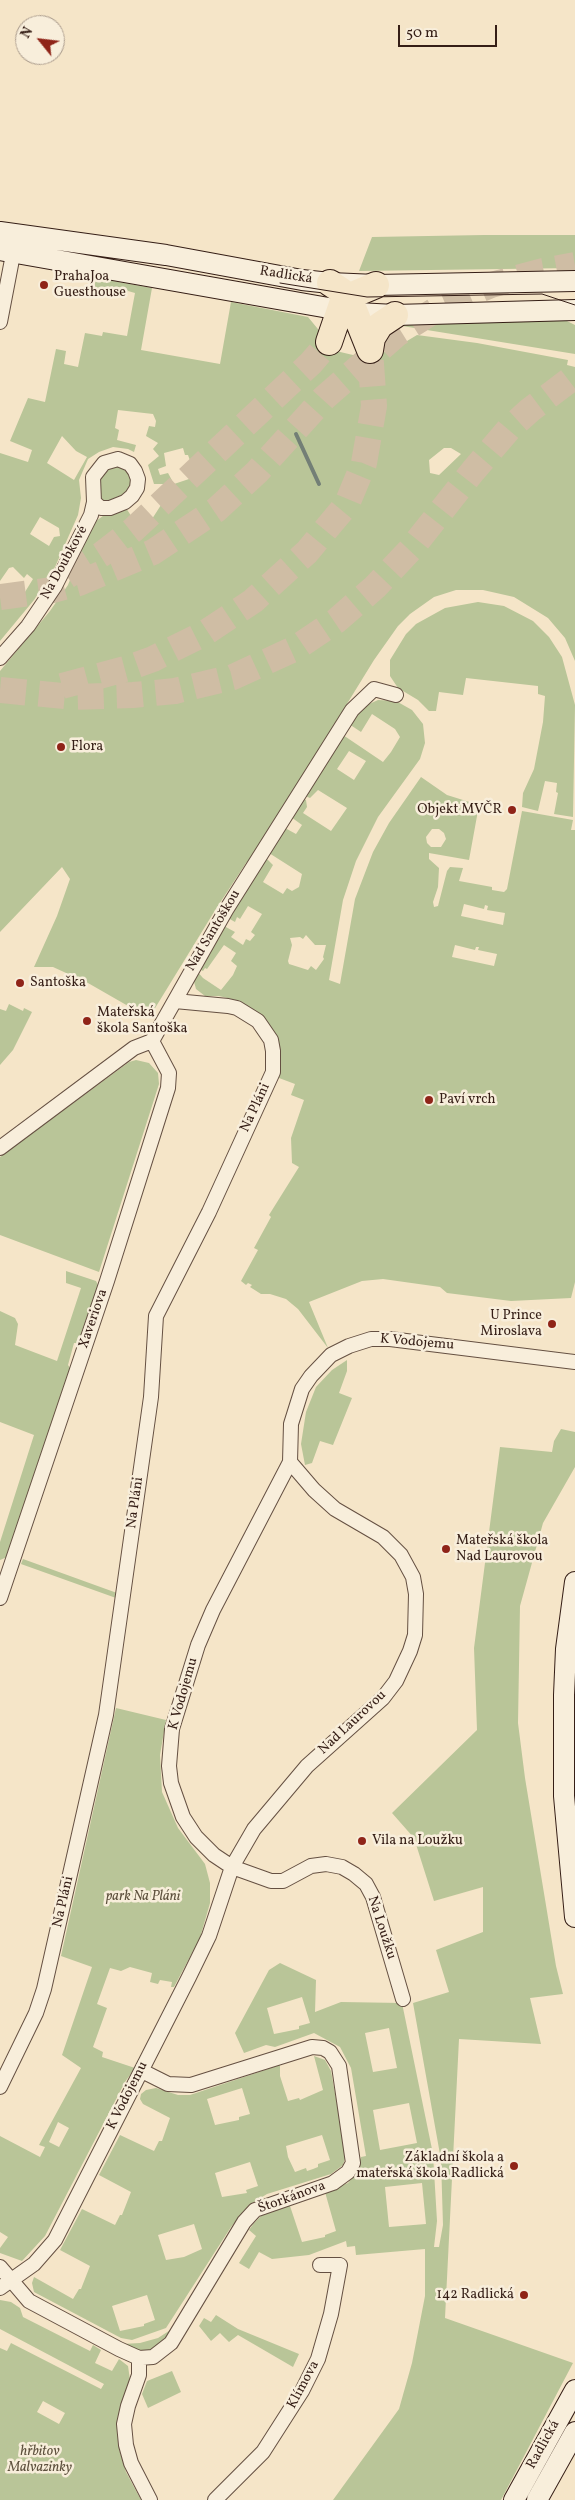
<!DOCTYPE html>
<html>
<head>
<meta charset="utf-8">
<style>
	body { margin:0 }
	#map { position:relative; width:575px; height:2500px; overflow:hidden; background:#f5e5c8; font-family:Vollkorn,serif }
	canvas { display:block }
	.north { position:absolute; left:15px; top:15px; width:50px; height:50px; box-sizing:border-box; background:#f8eedb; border:1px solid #aa9b8c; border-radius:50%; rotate:299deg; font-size:14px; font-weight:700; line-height:20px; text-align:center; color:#351e16 }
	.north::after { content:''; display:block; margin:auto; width:18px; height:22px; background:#8f2418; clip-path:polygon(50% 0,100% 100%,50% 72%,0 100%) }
	.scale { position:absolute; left:398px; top:25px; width:99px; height:22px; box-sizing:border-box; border:2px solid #351e16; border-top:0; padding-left:6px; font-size:15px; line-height:18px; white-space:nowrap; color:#351e16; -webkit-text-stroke:4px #f8eedb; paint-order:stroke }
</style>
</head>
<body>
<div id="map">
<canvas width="575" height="2500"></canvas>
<div class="north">N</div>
<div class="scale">50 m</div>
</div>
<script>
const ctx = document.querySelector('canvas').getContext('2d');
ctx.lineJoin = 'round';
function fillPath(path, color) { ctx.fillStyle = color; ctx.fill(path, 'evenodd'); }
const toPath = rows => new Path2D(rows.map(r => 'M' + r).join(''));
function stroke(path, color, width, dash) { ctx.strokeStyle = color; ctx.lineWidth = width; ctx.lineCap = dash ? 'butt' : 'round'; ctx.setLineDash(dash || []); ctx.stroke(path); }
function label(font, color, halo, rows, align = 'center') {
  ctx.font = font + ' Vollkorn,serif'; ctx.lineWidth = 5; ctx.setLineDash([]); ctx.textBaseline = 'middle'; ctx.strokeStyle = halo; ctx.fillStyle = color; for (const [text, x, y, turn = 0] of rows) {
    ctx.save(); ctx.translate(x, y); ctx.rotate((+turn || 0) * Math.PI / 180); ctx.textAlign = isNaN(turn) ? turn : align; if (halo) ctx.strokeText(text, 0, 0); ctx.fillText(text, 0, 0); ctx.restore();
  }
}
const green = toPath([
	[484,235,575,235,575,268,359,271,372,237],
	[96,278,152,288,141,350,220,364,231,302,308,317,336,351,353,355,377,354,392,350,417,335,477,343,568,360,567,365,575,367,575,661,565,638,548,618,514,597,483,590,456,590,434,597,410,614,398,626,374,660,252,858,246,863,214,912,149,1018,88,983,53,967,34,967,57,916,70,879,62,867,0,932,0,671,50,611,68,585,92,524,107,513,126,508,139,528,152,519,161,505,165,505,169,493,169,484,154,484,148,465,159,456,153,449,158,443,146,436,149,426,155,427,156,421,153,414,118,410,115,428,119,430,117,440,136,445,134,452,128,449,113,447,99,452,88,459,79,480,81,498,78,515,55,567,34,600,0,641,0,595,7,601,13,597,20,600,33,579,27,574,24,578,13,567,9,568,0,581,0,453,28,462,32,450,10,441,28,398,45,402,56,349,66,351,64,364,78,367,85,333,102,336,103,332,127,336,135,293,128,291,127,294,94,288],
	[62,436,76,451,87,457,74,480,47,463],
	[183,448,185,455,188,455,193,469,190,470,192,478,174,484,168,473,160,475,158,469,166,466,164,453],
	[444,448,451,448,461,454,439,475,430,473,429,460],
	[40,517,59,528,60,536,54,537,49,546,30,534],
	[563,319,575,325,575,354,390,324],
	[113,466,125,467,134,480,120,501,103,501,100,495,99,476],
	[478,602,504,606,533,621,549,637,562,657,575,705,573,817,554,814,558,793,556,792,557,783,545,781,538,811,522,807,523,793,534,769,543,722,545,696,538,694,538,686,466,678,463,695,439,692,436,711,429,711,418,700,398,688,390,676,390,660,406,634,416,624,445,608],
	[378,700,396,701,412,710,423,724,425,743,420,759,378,817,356,861,343,900,329,980,340,984,355,899,373,852,389,823,421,777,447,795,479,805,469,860,429,853,429,859,439,868,438,887,433,902,434,907,438,906,447,871,450,867,463,868,459,881,492,887,492,890,504,892,507,889,522,811,573,820,571,830,575,830,575,1282,571,1298,511,1301,447,1293,440,1287,383,1279,362,1281,309,1302,328,1348,298,1309,286,1299,270,1294,261,1294,250,1287,252,1285,248,1283,246,1285,241,1281,258,1250,254,1248,271,1217,269,1215,299,1167,292,1163,291,1138,304,1100,291,1095,295,1084,279,1078,279,1049,276,1036,263,1017,240,1001,219,996,205,996,196,989,193,978,196,970,203,978,221,990,233,975,237,966,231,961,236,953,224,945,207,969,205,968,203,971,197,968,224,926,235,932,231,937,243,945,246,939,250,941,255,935,251,932,262,914,248,906,240,919,237,917,235,922,228,918,266,858,273,865,263,882,283,894,287,888,292,891,299,887,302,874,269,853,285,828,296,834,302,825,291,817,303,798,306,800,307,807,303,813,331,831,347,808,318,790,310,798,305,796,343,735,383,762,391,752,400,737,395,729,372,714,361,732,349,724,358,712,367,705],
	[349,751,366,761,354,780,337,769],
	[432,829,439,829,444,833,446,839,441,847,431,847,427,843,426,837],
	[464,904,484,909,485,905,488,906,487,910,505,913,503,925,461,916],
	[306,935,315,945,326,945,323,957,324,959,316,970,311,966,308,970,289,964,288,961,292,945,290,938,300,937,303,939],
	[455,945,475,950,476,947,479,947,478,950,497,954,494,966,452,957],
	[9,1004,23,1011,24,1008,32,1012,13,1050,0,1065,0,1009,6,1011],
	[136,1060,149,1063,158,1073,159,1084,99,1272,0,1235,0,1157,129,1062],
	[66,1271,96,1281,98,1285,78,1343,74,1343,68,1365,70,1368,7,1557,0,1560,0,1542,34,1435,0,1422,0,1311,15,1318,18,1324,15,1345,57,1361,81,1288,66,1283],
	[347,1360,347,1371,339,1393,352,1398,333,1445,320,1441,312,1463,305,1465,301,1444,306,1412,316,1387,332,1370],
	[561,1429,575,1432,575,1467,543,1523,520,1606,518,1723,525,1778,556,1966,563,1994,530,1998,541,2044,459,2039,445,2318,573,2363,501,2500,333,2500,399,2409,412,2363,425,2296,425,2249,356,2255,355,2246,347,2247,346,2241,309,2255,272,2259,259,2252,249,2269,239,2263,256,2236,249,2230,254,2223,264,2213,289,2203,302,2242,325,2237,325,2235,336,2231,325,2192,348,2183,356,2173,361,2157,366,2156,351,2068,340,2047,314,2033,275,2047,266,2045,244,2053,235,2033,269,1970,280,1963,316,1980,315,2012,341,2002,402,2003,433,2154,437,2221,434,2247,439,2247,443,2225,441,2160,413,2003,449,1992,436,1950,483,1932,483,1887,434,1901,414,1838,392,1813,477,1730,474,1648,500,1447,552,1452,554,1441],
	[302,1997,310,2023,299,2026,299,2029,274,2034,267,2008],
	[389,2028,397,2068,373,2072,365,2033],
	[409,2103,417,2143,380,2150,373,2110],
	[422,2183,426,2224,389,2227,385,2187],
	[23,1559,117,1593,116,1598,21,1564],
	[116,1708,166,1720,160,1755,162,1792,178,1828,205,1864,210,1883,210,1903,200,1938,174,1987,171,1987,172,1982,160,1980,158,1984,150,1982,152,1973,130,1967,121,1971,110,1968,97,2004,107,2008,93,2047,103,2052,102,2057,135,2068,125,2082,45,2236,22,2261,0,2253,0,2248,8,2237,0,2232,0,2136,40,2157,45,2147,39,2145,81,2068,62,2055,92,1967,61,1956],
	[58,2122,69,2128,59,2147,49,2142],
	[314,2056,325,2060,331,2071,346,2155,343,2165,331,2174,267,2194,249,2205,231,2227,166,2328,132,2340,121,2338,34,2292,32,2283,34,2277,73,2299,79,2289,81,2289,90,2266,60,2250,82,2209,115,2225,120,2215,122,2215,131,2192,99,2175,120,2135,154,2151,159,2141,162,2141,170,2118,143,2104,140,2099,141,2094,146,2090,156,2088,178,2095,190,2095,280,2065,280,2076,288,2101,299,2098,300,2100,323,2090],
	[242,2088,250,2114,239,2117,239,2120,215,2125,207,2099],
	[322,2135,330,2160,318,2164,318,2167,313,2169,307,2171,306,2168,295,2172,288,2157,286,2146],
	[250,2162,258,2186,246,2190,247,2193,222,2197,215,2173],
	[194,2224,202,2249,184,2257,166,2260,158,2235],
	[147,2295,155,2320,144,2324,144,2326,120,2331,112,2306],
	[0,2300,11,2302,20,2308,23,2317,90,2351,93,2345,101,2350,95,2363,112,2371,119,2359,128,2366,130,2380,118,2423,119,2449,126,2472,141,2500,0,2500,0,2348,7,2351,11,2343,101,2389,104,2384,0,2329],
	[43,2401,65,2413,59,2424,37,2412],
	[216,2315,238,2329,299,2354,293,2367,238,2335,229,2342,220,2333,211,2341,199,2326,204,2318,211,2322],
	[172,2329,160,2344,150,2350,135,2350,122,2344,140,2343,158,2338],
	[172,2371,181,2392,148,2408,142,2394,147,2381]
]);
const stream = toPath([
	[296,434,319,484]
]);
const highwayTunnel = toPath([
	[67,576,102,554,133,530,311,363,329,342],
	[0,597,53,590,79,583,153,552,216,510,257,472,324,398,397,334,442,306,491,285,543,271,575,265],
	[62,686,125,669,153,659,205,633,253,601,307,552,347,504,364,463,374,406,370,350],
	[0,690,74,697,133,695,175,691,233,677,296,648,336,621,375,587,411,549,473,471,509,429,530,410,575,376]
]);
const street = toPath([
	[0,322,15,244],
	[118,459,130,464,135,471,138,479,137,488,132,496,125,502,110,508,101,508,94,502,93,477,104,463,118,459],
	[0,658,28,626,55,586,91,515,94,502],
	[0,1148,134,1048,152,1041,226,910,352,710,374,689,396,695],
	[0,1598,107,1281,168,1088,169,1073,152,1041],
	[403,1999,373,1897,366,1884,354,1874,342,1867,326,1864,311,1866,283,1881,271,1881,232,1867,214,1855,196,1837,183,1817,171,1783,169,1766,172,1729,198,1645,213,1610,290,1462,291,1424,302,1389,311,1376,331,1355,349,1346,371,1339,390,1339,575,1362],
	[0,2087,36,2013,44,1989,106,1715,151,1397,156,1316,209,1212,273,1072,273,1051,271,1040,258,1021,237,1008,228,1006,175,1001],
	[0,2267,29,2301,119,2349,139,2358,153,2357,171,2343,244,2222,255,2210,333,2183,348,2172,353,2163,339,2066,330,2052,323,2048,312,2047,191,2085,168,2084,142,2071],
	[0,2288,34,2264,55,2240,189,1977,209,1936,232,1867,254,1829,307,1766,383,1698,396,1681,410,1651,415,1635,416,1594,413,1577,401,1555,383,1537,335,1509,314,1490,290,1462],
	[139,2358,139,2375,128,2406,124,2424,126,2445,131,2463,150,2500],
	[215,2500,263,2452,302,2391,318,2359,331,2314,340,2265,320,2265]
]);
const secondary = toPath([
	[0,232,166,255,302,280,330,283,376,285,575,281],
	[0,250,357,313,395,315,575,310],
	[575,1582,566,1649,564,1695,564,1796,575,1917],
	[514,2500,575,2390],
	[537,2500,575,2432]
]);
const highway = toPath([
	[330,283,342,291,352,305,370,350],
	[329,342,342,304,357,293,376,285],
	[370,350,372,338,380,325,395,315]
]);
const tram = toPath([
	[280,283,367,297,542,294,575,305]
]);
const markers = [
	[44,285,5,"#8f2418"],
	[61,747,5,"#8f2418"],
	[512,810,5,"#8f2418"],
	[20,983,5,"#8f2418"],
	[87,1021,5,"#8f2418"],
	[429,1100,5,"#8f2418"],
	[552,1324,5,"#8f2418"],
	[446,1549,5,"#8f2418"],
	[362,1841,5,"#8f2418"],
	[514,2166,5,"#8f2418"],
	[524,2295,5,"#8f2418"]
];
const streetNames = [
	["Radlická",286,276,9],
	["Na Doubkové",65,563,-61],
	["Nad Santoškou",214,931,-59],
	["Na Pláni",256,1108,-65],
	["Xaveriova",94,1319,-71],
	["K Vodojemu",417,1343,5],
	["Na Pláni",136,1503,-82],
	["K Vodojemu",184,1694,-74],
	["Nad Laurovou",353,1723,-43],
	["Na Pláni",64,1902,-77],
	["Na Loužku",381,1928,72],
	["K Vodojemu",128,2096,-63],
	["Štorkánova",292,2198,-20],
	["Klímova",304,2385,-62],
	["Radlická",544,2445,-61]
];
const poiNames = [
	["PrahaJoa",54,277],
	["Guesthouse",54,293],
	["Flora",71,747],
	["Objekt MVČR",502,810,"right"],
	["Santoška",30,983],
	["Mateřská",97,1013],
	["škola Santoška",97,1029],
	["Paví vrch",439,1100],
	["U Prince",542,1316,"right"],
	["Miroslava",542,1332,"right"],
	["Mateřská škola",456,1541],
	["Nad Laurovou",456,1557],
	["Vila na Loužku",372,1841],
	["Základní škola a",504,2158,"right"],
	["mateřská škola Radlická",504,2174,"right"],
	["142 Radlická",514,2295,"right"]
];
const parkNames = [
	["park Na Pláni",143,1897],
	["hřbitov",40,2452],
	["Malvazinky",40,2468]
];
fillPath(green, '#b9c598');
stroke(stream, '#737f76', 4);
stroke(highwayTunnel, '#cfbda4', 26, [26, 13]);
stroke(street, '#655042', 16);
stroke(secondary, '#351e16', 22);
stroke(highway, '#351e16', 28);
stroke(street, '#f8eedb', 14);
stroke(secondary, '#f8eedb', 20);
stroke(highway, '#f5e5c8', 26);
stroke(tram, '#351e16', 1);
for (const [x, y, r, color] of markers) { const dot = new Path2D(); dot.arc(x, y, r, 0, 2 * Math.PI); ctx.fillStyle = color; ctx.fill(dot); stroke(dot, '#f8eedb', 2); }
label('14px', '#351e16', '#f8eedb', streetNames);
label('14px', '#351e16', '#f8eedb', poiNames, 'left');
label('italic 14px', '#5d503d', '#f8eedb', parkNames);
</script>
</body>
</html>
